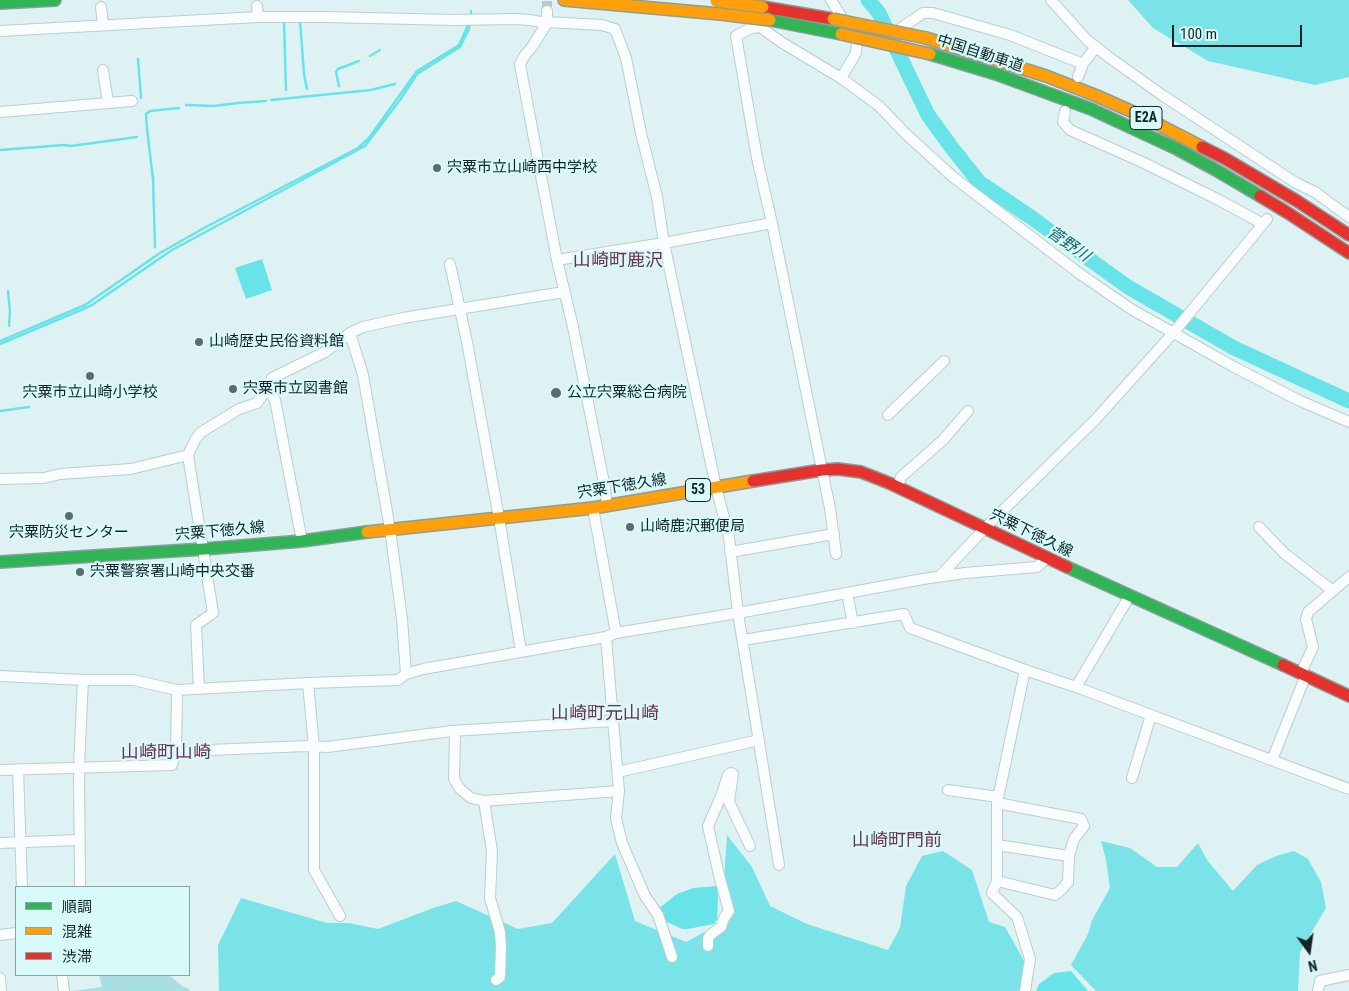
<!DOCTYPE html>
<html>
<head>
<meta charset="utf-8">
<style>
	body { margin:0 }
	#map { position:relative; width:1349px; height:991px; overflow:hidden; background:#dff2f3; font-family:"Roboto Condensed","Noto Sans JP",sans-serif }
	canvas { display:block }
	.legend { position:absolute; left:15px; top:886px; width:175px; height:90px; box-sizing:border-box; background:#d7fafb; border:1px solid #8aa4a5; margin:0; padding:6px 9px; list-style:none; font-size:15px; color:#162324 }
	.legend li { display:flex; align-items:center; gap:10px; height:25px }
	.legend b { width:25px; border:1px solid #8aa4a5 }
	.north { position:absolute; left:1284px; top:926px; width:50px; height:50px; -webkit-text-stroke:4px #d7fafb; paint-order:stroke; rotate:166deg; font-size:14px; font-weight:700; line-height:20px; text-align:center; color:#162324 }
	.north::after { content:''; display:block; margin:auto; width:18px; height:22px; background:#162324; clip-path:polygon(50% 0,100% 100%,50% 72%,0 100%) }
	.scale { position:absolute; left:1172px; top:25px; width:130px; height:22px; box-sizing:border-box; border:2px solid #162324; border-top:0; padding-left:6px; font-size:15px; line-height:18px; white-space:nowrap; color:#162324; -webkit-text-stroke:4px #d7fafb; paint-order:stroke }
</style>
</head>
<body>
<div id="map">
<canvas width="1349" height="991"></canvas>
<ul class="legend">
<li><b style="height:6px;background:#30b455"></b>順調</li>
<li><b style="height:6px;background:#ff9f0a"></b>混雑</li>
<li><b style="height:6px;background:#e5322d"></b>渋滞</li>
</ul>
<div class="north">N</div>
<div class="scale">100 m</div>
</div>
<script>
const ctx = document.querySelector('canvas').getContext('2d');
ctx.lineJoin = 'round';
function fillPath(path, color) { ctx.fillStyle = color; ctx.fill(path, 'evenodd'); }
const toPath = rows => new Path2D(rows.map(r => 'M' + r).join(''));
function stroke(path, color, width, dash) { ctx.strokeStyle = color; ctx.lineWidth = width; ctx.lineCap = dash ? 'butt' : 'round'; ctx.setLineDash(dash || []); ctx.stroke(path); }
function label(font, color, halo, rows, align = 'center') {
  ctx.font = font + ' "Roboto Condensed","Noto Sans JP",sans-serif'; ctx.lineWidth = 4.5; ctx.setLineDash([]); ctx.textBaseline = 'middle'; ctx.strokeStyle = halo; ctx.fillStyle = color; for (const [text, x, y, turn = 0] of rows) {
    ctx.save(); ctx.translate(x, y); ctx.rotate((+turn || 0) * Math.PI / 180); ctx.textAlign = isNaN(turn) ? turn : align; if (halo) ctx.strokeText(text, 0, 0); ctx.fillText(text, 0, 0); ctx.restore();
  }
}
const green = toPath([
	[99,975,169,975,182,986,189,989,190,991,72,991,102,987]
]);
const forest = toPath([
	[1128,0,1349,0,1349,77,1315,85,1208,61,1153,28],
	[727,835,752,867,770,906,807,924,888,950,900,928,906,886,922,856,943,851,972,870,989,922,1005,927,1030,971,1028,991,219,991,218,945,241,898,327,923,349,923,378,929,436,907,456,901,518,929,552,923,615,854,635,921,686,942,721,923],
	[1101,841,1130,848,1157,867,1177,867,1198,843,1207,860,1233,891,1257,865,1276,856,1294,851,1308,859,1321,882,1326,908,1300,952,1298,991,1096,991,1071,965,1088,934,1092,920,1110,888,1106,860]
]);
const water = toPath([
	[262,259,272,290,246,299,235,268],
	[717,886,718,897,717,919,714,924,688,929,682,929,667,922,658,909,677,894,693,888],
	[1071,971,1088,991,1036,991,1039,984,1054,973]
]);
const stream = toPath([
	[471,11,471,17],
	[300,20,304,74,307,89],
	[284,21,286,90],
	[370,56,380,50],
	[138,59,141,98],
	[339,86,336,72,338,69,359,61],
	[271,100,371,90,395,84],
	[186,105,214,106,238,103,266,101],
	[0,150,64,145,71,146,137,137],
	[155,247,153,179,147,129,146,114,150,111,179,108],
	[8,291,10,311,9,326],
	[0,341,85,305,160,253,204,228,358,148,369,138,417,71,459,45,469,23],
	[0,344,81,310,92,305,172,250,365,146,400,100,417,74,460,47,468,31,471,22],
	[0,411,29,407]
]);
const river = toPath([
	[868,0,879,13,928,115,952,148,979,182,1032,218,1128,287,1234,348,1349,401]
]);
const streetTunnel = toPath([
	[547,11,547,0]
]);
const street = toPath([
	[831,0,845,23],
	[1051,0,1087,40,1110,58,1162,95,1296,183,1315,192,1349,217],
	[257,6,258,17],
	[101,7,103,25],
	[547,11,547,23,532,47,525,55,520,64,521,70,557,260,573,327,605,488,607,505],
	[752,19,760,27,781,42,841,78,879,106,906,134,953,177,1080,274,1131,309,1234,367,1298,400,1349,422],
	[547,22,602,25,615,29,626,58,641,133,657,197,664,243,716,487,729,537,738,613,779,865],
	[760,27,751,28,736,36,757,158,772,223,822,470,830,508,836,554],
	[901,28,923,13,933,13,1010,35,1083,64],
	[0,31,258,17,326,17,454,20,515,19,529,20,547,23],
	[103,70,108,103],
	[1078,77,1083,64,1096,47],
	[841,78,856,53,857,42,853,35],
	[1065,111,1063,122,1070,130,1142,162,1219,200,1263,224],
	[0,112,132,101],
	[557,260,664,243,772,223],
	[450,264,467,342,499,518,521,651],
	[350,333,363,375,390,529,402,619,406,674],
	[267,389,275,400,302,541],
	[888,415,944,361],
	[0,479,44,478,60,474,131,469,188,455],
	[898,487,901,477,943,440,968,411],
	[593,508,616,633],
	[1259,527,1284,553,1333,591],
	[730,552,834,534],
	[940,576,985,528,1096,419,1174,332,1267,219],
	[847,593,853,623],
	[606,637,619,791,616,818,622,843,645,896,658,915,672,957],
	[743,640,904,614,910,628,1025,670,1076,687,1349,789],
	[1301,673,1313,647,1306,619,1308,612,1349,577],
	[0,676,83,680,133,680,177,690,308,683,398,680,406,674,423,669,606,637,616,633,738,613,923,579,965,573,1037,567,1047,558],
	[308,683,314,747,314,870,340,916],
	[1076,687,1129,597],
	[199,689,196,625,213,613,188,455,195,440,200,433,239,409,257,403,267,389,272,378,325,352,350,333,363,327,403,318,564,292],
	[455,731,454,779,460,789,471,798,484,801,619,791],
	[176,753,177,690],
	[1272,760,1306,675],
	[18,769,22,887],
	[0,770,172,765,176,753,209,750,307,746,327,747,452,731,613,721],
	[618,772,759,740],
	[1132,778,1151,715],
	[948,790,998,797],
	[484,801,492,851,490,898,500,932,501,948,500,977,496,980],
	[0,843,79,840],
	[997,845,1069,856],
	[997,881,1055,895,1062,889,1068,882,1069,856,1074,839,1084,826,1081,819,997,803],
	[80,887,79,767,83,680],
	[0,935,16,933],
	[708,946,708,939,710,935,721,927,724,918,729,911,719,875,708,826,722,794,728,775,731,773,733,774,729,802,750,846],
	[62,975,64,991],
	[0,978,1,991],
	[1025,991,1030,959,1017,917,992,893,997,881,997,803,1025,670],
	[1318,991,1320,981,1349,975]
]);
const fast = toPath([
	[0,3,55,0],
	[770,20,841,34],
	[930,54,996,74,1091,109,1177,149,1216,170,1260,196],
	[0,562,204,549,302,541,367,532],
	[1067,567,1283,665]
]);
const slow = toPath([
	[564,0,720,14],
	[926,38,1046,76,1097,96,1142,116,1202,147],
	[367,532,593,508,753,481]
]);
const jam = toPath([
	[763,7,833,19],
	[1202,147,1224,158,1297,201,1349,235],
	[1260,196,1288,213,1349,253],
	[753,481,822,470,838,469,861,472,889,483,1067,567],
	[1283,665,1349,696]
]);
const slowBridge = toPath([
	[716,1,763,7],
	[720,14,770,20],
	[833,19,926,38],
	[841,34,930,54]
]);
const markers = [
	[437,168,5,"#5c6b6c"],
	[199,342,5,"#5c6b6c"],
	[90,376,5,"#5c6b6c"],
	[233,389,5,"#5c6b6c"],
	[556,393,6,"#5c6b6c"],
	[69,516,5,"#5c6b6c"],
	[630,527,5,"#5c6b6c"],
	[80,572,5,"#5c6b6c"]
];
const shields = [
	[1146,118,32],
	[698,490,25]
];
const shieldNames = [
	["E2A",1146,118],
	["53",698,490]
];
const streetNames = [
	["中国自動車道",980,54,18],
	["宍粟下徳久線",622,487,-9],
	["宍粟下徳久線",220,532,-5],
	["宍粟下徳久線",1031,534,26]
];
const poiNames = [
	["宍粟市立山崎西中学校",447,168],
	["山崎歴史民俗資料館",209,342],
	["宍粟市立図書館",243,389],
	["宍粟市立山崎小学校",90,393,"center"],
	["公立宍粟総合病院",567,393],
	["山崎鹿沢郵便局",640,527],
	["宍粟防災センター",69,533,"center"],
	["宍粟警察署山崎中央交番",90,572]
];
const waterNames = [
	["菅野川",1068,245,35]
];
const quarterNames = [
	["山崎町鹿沢",618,261],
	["山崎町元山崎",605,714],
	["山崎町山崎",166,753],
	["山崎町門前",897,841]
];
fillPath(green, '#aadfe1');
fillPath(forest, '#7ae3e7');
fillPath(water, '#68e3e8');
stroke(stream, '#68e3e8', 2.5);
stroke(river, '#68e3e8', 15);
stroke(streetTunnel, '#b7c9ca', 10, [10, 5]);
stroke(street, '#bdcccd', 12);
stroke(fast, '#889e9f', 14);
stroke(slow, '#889e9f', 14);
stroke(jam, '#889e9f', 14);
stroke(street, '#fafdfd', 10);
stroke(fast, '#30b455', 11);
stroke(slow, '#ff9f0a', 11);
stroke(jam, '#e5322d', 11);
stroke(slowBridge, '#889e9f', 14, []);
stroke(slowBridge, '#ff9f0a', 11);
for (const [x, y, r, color] of markers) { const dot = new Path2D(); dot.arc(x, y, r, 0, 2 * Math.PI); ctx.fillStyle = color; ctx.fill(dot); stroke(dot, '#d7fafb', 2); }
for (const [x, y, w] of shields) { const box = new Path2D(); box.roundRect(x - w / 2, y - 11.5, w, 23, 4); ctx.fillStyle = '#d7fafb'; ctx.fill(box); stroke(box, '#162324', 1); }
label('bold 14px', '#162324', null, shieldNames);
label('15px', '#162324', '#d7fafb', streetNames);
label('15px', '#162324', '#d7fafb', poiNames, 'left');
label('italic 16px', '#206164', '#d7fafb', waterNames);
label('18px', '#703052', '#d7fafb', quarterNames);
</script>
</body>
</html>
